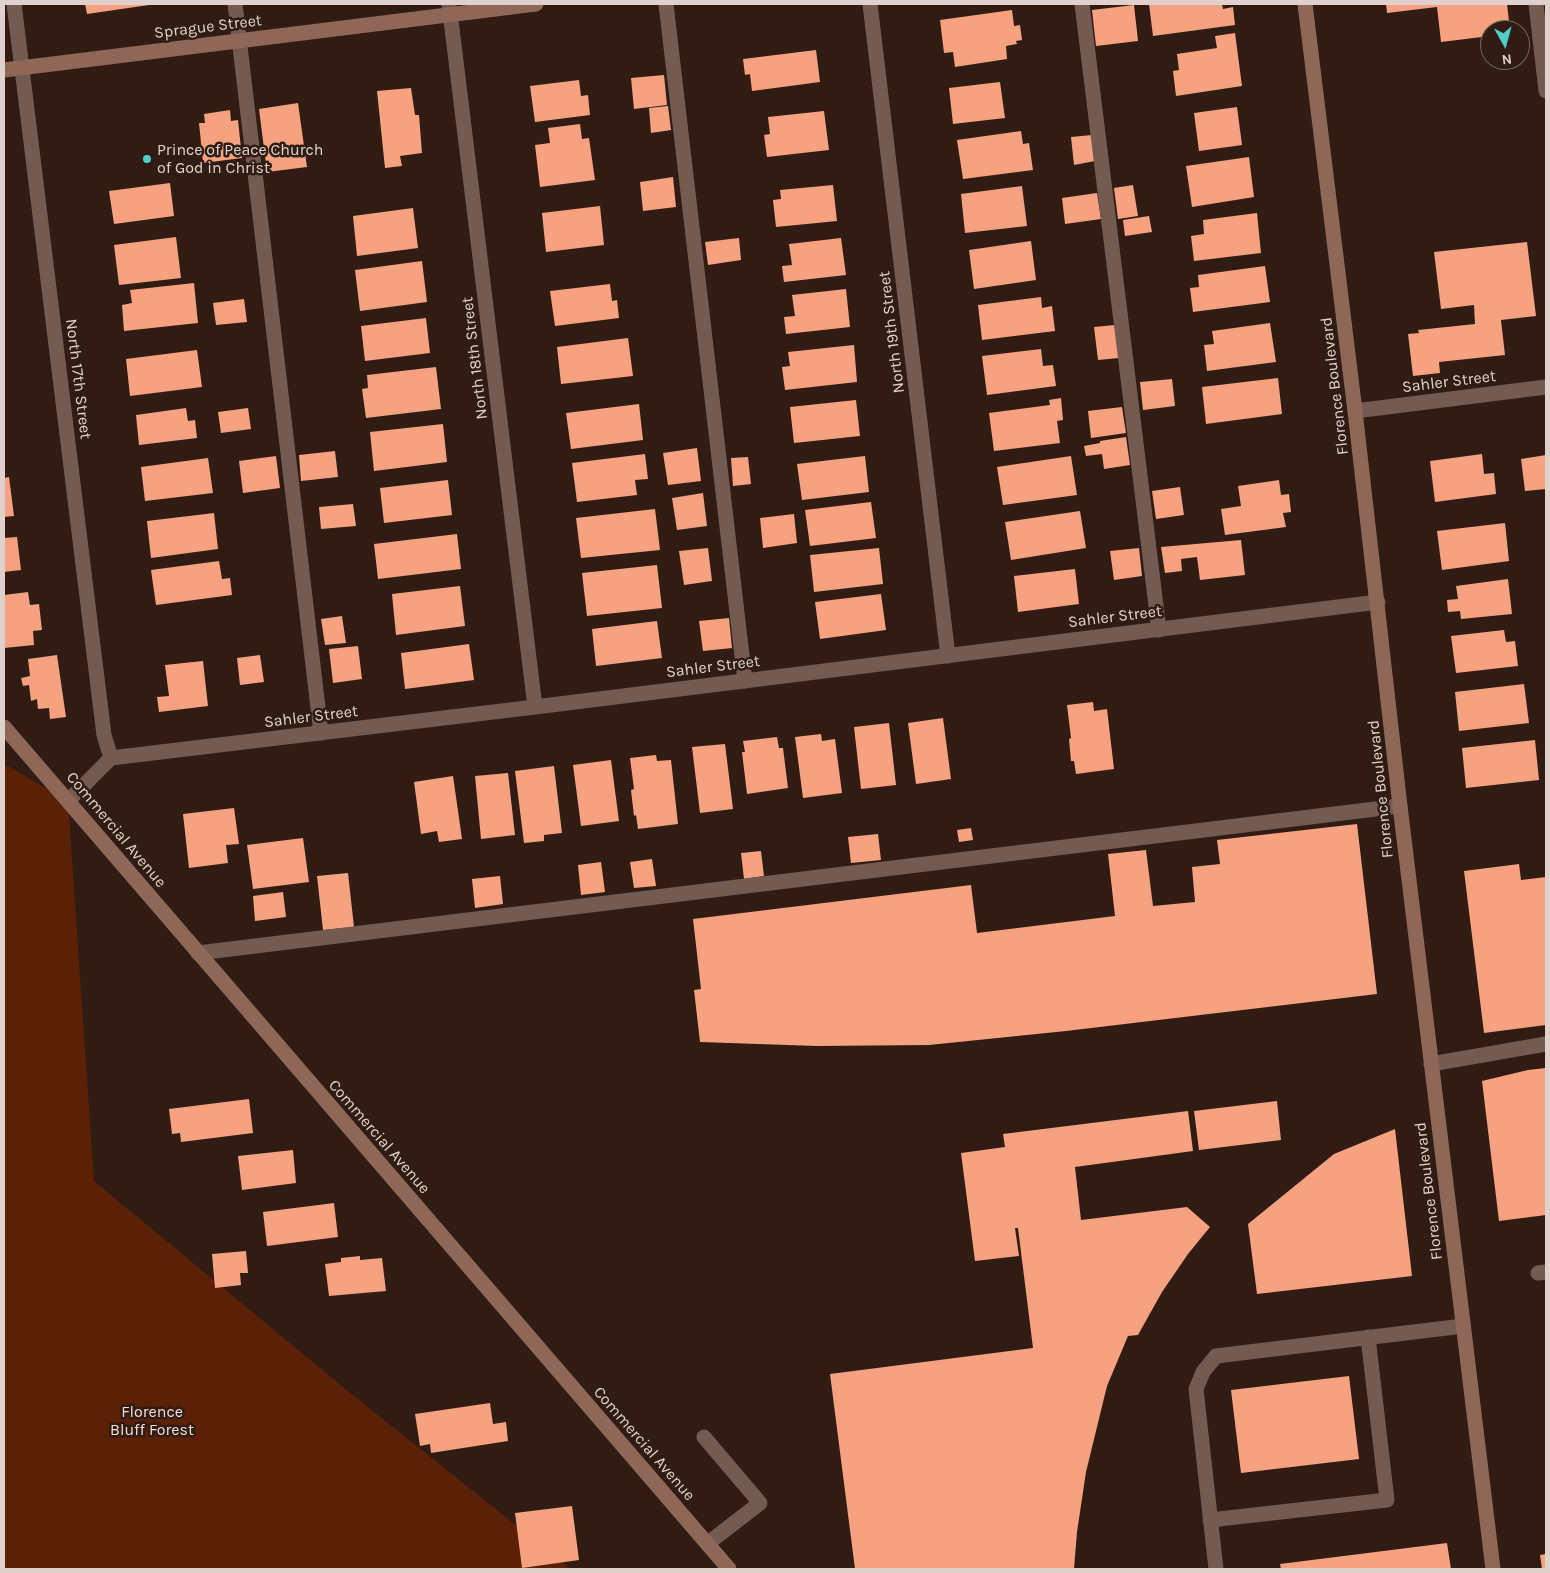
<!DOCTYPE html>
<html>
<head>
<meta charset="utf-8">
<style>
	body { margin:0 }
	#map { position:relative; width:1550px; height:1573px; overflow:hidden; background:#301c13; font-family:Karla,sans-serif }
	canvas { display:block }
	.frame { position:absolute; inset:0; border:5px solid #e0d1cc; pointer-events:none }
	.north { position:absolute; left:1480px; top:20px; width:50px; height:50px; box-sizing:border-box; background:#301c13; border:1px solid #76645d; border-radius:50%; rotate:173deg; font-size:14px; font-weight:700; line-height:20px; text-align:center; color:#e0d1cc }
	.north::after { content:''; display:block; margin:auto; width:18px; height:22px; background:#53cdca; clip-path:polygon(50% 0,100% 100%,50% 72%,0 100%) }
</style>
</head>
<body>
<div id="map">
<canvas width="1550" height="1573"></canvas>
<div class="frame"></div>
<div class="north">N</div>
</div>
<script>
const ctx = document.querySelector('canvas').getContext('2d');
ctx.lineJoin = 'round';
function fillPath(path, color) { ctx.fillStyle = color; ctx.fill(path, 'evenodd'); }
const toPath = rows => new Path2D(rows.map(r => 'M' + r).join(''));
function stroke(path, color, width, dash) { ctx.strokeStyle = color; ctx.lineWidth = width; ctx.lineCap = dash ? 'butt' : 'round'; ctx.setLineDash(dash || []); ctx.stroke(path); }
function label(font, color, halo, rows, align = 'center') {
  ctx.font = font + ' Karla,sans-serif'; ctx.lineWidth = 5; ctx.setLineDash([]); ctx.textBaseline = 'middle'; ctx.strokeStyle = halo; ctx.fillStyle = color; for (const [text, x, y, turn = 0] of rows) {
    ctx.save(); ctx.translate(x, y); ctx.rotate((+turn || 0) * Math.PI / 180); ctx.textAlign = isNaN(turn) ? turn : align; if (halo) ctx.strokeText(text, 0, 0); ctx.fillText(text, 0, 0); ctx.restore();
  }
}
const green = toPath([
	[4,764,68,801,94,1181,349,1392,571,1569,4,1569]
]);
const building = toPath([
	[85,4,149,4,149,5,87,14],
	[1149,4,1222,4,1223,9,1233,7,1235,25,1153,36],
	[1386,4,1507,4,1510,30,1490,30,1490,36,1441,42,1437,7,1387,13],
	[1134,5,1138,41,1096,46,1092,10],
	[1012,10,1014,26,1020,25,1022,40,1016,41,1017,44,1006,46,1007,59,955,67,953,52,944,53,940,20],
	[1235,33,1242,86,1176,96,1173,71,1179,70,1177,54,1217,48,1215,36],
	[816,50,820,82,752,91,750,74,745,75,743,59],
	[664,75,667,105,634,109,631,78],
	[579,80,581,96,588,95,590,115,535,122,530,86],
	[1000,82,1005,118,953,124,949,88],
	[411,88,415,115,419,115,422,153,400,156,402,166,385,168,377,91],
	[298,103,307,167,267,172,259,109],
	[668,106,671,130,651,133,649,108],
	[1237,107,1242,145,1199,151,1194,113],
	[230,110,231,121,238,120,242,158,203,163,199,123,205,123,204,114],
	[824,111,829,150,767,157,764,135,770,134,768,117],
	[580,124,582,139,589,138,595,180,540,187,535,145,550,143,548,128],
	[1021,131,1023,144,1029,143,1033,170,963,179,957,140],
	[1092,135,1095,161,1074,165,1071,137],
	[1249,157,1254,197,1192,207,1186,166],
	[673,177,676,207,643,211,640,182],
	[170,183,174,216,114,224,109,191],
	[833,185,837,221,776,227,773,200,781,199,780,190],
	[1133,185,1138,216,1118,219,1114,188],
	[1022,186,1027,226,965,233,961,194],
	[1097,193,1101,219,1065,224,1062,198],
	[600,206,604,245,546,252,542,213],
	[413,208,418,248,357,256,353,216],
	[1257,213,1261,253,1194,261,1191,236,1204,234,1203,220],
	[1149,216,1152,232,1125,236,1123,220],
	[176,237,181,278,119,285,114,245],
	[739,238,741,260,708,265,705,242],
	[841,238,846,275,784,282,782,266,792,265,789,244],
	[1031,241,1036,280,974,289,969,250],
	[1527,242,1536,316,1501,320,1505,355,1439,362,1440,373,1413,376,1408,334,1419,333,1418,330,1475,324,1474,305,1441,309,1434,252],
	[422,261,427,302,360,311,355,270],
	[1265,266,1270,302,1193,312,1190,288,1199,287,1198,275],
	[194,283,198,323,124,331,122,305,132,303,130,290],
	[610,284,612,301,617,300,619,318,555,326,550,291],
	[846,289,850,327,786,334,784,317,795,316,792,295],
	[1041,297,1042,308,1052,306,1055,331,982,340,978,305],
	[244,299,247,322,216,325,213,303],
	[426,318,430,353,365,361,361,326],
	[1270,323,1276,362,1207,371,1204,345,1214,344,1212,331],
	[1115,325,1119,358,1098,360,1094,327],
	[628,338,633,376,561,384,557,347],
	[854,345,857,382,785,390,782,367,790,366,788,352],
	[1041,349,1043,366,1053,365,1056,386,987,395,982,356],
	[197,350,202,387,130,396,126,359],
	[436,367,441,409,366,418,362,389,368,388,367,375],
	[1278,378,1282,414,1206,424,1202,387],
	[1172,379,1175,406,1143,410,1140,382],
	[1061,398,1063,420,1057,421,1060,443,994,451,989,413,1050,405,1049,400],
	[856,400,860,436,794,443,790,407],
	[639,404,643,440,571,449,566,413],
	[1122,407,1126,433,1091,438,1088,411],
	[186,408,188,421,195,420,197,438,139,445,136,415],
	[248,408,251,429,221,433,218,412],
	[443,424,447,462,374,471,370,432],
	[1126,437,1130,465,1104,469,1102,454,1086,456,1084,446,1100,443,1100,441],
	[697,448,701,481,668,485,663,453],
	[335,451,338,477,301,481,299,455],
	[645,454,648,479,635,480,637,495,577,502,572,463],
	[1482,454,1484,474,1494,473,1496,494,1435,502,1430,461],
	[1546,455,1546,489,1525,491,1521,459],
	[276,456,280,488,243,493,239,461],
	[865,456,869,492,802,500,797,464],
	[1071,456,1077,495,1003,505,997,467],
	[748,457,751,484,733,486,731,458],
	[208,458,213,493,145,501,141,467],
	[9,477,14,516,4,517,4,478],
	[448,480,452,515,384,523,380,488],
	[1279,480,1281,495,1289,494,1291,512,1283,513,1286,527,1225,535,1221,509,1241,506,1238,486],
	[1180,487,1184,515,1156,519,1152,491],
	[703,493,707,526,677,530,672,498],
	[871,502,876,538,810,546,805,510],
	[353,504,356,526,321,529,319,507],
	[655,509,660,550,581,558,576,518],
	[1080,511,1086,548,1011,560,1005,522],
	[214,513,218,549,151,558,147,521],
	[794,514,797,543,763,548,760,518],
	[1505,523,1509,561,1442,570,1437,531],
	[457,534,461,569,378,579,374,544],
	[17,537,21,570,4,572,4,538],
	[1241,540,1245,575,1200,580,1197,557,1181,559,1182,571,1165,573,1161,547],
	[708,548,712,581,684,585,679,551],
	[879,548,883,584,814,592,810,555],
	[1139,548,1142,576,1114,580,1110,551],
	[219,561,222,579,230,578,232,595,156,605,151,570],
	[657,565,662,608,587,616,582,573],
	[1075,569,1079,604,1018,612,1014,576],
	[1508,579,1512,614,1461,619,1460,611,1448,612,1447,600,1458,599,1456,586],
	[460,586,465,626,396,635,392,594],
	[28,592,30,605,39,604,42,630,33,631,34,645,4,648,4,595],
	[881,594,886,630,820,639,815,602],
	[342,616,346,643,325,645,321,619],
	[729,618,732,648,703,651,699,621],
	[657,621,662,658,596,666,592,629],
	[1504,630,1506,642,1515,641,1518,666,1456,673,1451,636],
	[469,644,474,680,405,689,401,653],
	[358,646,362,679,333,683,329,649],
	[57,655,66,717,50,719,49,708,38,709,37,699,31,701,29,685,23,686,21,678,30,676,28,659],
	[260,655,264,682,240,685,237,658],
	[203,661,208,706,159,712,157,697,169,696,165,665],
	[1524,684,1529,723,1459,731,1455,692],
	[1093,702,1094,711,1107,709,1114,769,1076,774,1074,761,1071,761,1069,739,1071,738,1067,705],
	[943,718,951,779,916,784,908,723],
	[889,723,896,785,861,789,854,727],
	[821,734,822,741,835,739,842,793,803,798,795,737],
	[777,737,779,748,783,748,788,788,747,794,742,752,745,752,743,741],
	[1535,740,1539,780,1466,788,1462,748],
	[725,744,733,809,700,813,692,747],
	[656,755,657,761,671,760,678,824,638,829,636,815,634,816,631,790,634,789,630,758],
	[611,760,619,821,581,826,573,765],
	[554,766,562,833,544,835,544,841,524,843,515,771],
	[508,773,515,835,481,839,475,776],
	[453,776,462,839,439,842,437,831,421,834,414,782],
	[234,808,239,844,226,845,228,863,189,868,183,814],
	[1357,824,1377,994,1066,1031,929,1045,817,1046,700,1042,694,990,701,989,693,919,971,885,977,933,1115,916,1108,854,1146,850,1153,906,1195,902,1192,867,1220,864,1217,840],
	[971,828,973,840,959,842,957,830],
	[878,834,881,860,851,863,848,837],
	[303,838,309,882,253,889,247,845],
	[761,851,764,876,744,879,741,853],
	[652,859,656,886,634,888,630,862],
	[601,862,605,892,581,895,578,865],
	[1519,864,1521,880,1546,877,1546,1025,1484,1033,1464,871],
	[348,873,354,927,323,930,317,876],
	[500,876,503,904,475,908,472,879],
	[283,892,286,917,255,921,253,896],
	[1546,1068,1546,1215,1499,1221,1482,1081,1528,1070],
	[249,1099,253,1133,181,1142,180,1133,172,1134,169,1109],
	[1277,1101,1281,1140,1199,1150,1194,1111],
	[1188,1111,1193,1151,1075,1167,1081,1220,1187,1207,1210,1227,1188,1254,1162,1292,1138,1335,1128,1336,1107,1386,1086,1472,1077,1532,1074,1569,855,1569,830,1374,1033,1348,1018,1228,1015,1228,1019,1256,975,1261,961,1153,1005,1147,1003,1134],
	[1395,1129,1412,1276,1257,1294,1248,1224,1334,1154],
	[293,1150,296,1183,242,1190,238,1156],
	[334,1203,338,1237,267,1246,263,1212],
	[246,1251,248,1273,240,1273,241,1285,215,1288,212,1254],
	[360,1256,360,1260,382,1258,386,1291,329,1296,325,1264,341,1262,341,1258],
	[1349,1376,1359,1459,1241,1473,1231,1390],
	[490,1403,493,1424,506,1422,508,1441,431,1453,430,1444,420,1446,415,1414],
	[572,1506,579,1560,522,1568,515,1513],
	[1447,1543,1451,1569,1281,1569,1280,1564],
	[1546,1554,1546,1569,1542,1569,1540,1555]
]);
const lane = toPath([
	[235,4,321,733],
	[666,4,745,681],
	[1082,4,1159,630],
	[1536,4,1546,91],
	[198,953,1400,806],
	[1431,1064,1546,1044],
	[1538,1273,1546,1272],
	[704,1437,760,1503,707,1544],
	[1210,1520,1387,1500,1368,1337],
	[1216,1569,1196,1389,1203,1372,1216,1356,1463,1326]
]);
const street = toPath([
	[14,4,104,735,111,758],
	[449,4,535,707],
	[870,4,948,656],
	[1355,411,1546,387],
	[68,801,111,758,535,707,1378,602]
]);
const secondary = toPath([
	[1305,4,1355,411,1400,806,1493,1569],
	[4,70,536,4],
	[4,727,729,1569]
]);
const markers = [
	[147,159,5,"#53cdca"]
];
const streetNames = [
	["Sprague Street",208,27,-7],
	["North 19th Street",892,332,-97],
	["North 18th Street",475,358,-97],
	["North 17th Street",78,379,83],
	["Sahler Street",1449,382,-7],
	["Florence Boulevard",1335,386,-97],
	["Sahler Street",1115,617,-7],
	["Sahler Street",713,667,-7],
	["Sahler Street",311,717,-7],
	["Florence Boulevard",1381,789,-96],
	["Commercial Avenue",116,830,50],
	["Commercial Avenue",379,1137,49],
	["Florence Boulevard",1429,1191,-97],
	["Commercial Avenue",644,1444,49]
];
const poiNames = [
	["Prince of Peace Church",157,150],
	["of God in Christ",157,168]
];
const parkNames = [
	["Florence",152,1412],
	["Bluff Forest",152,1430]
];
fillPath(green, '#5a2106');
fillPath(building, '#f6a280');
stroke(lane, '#745b51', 15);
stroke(street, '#745b51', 15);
stroke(secondary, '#8e6757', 15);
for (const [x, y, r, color] of markers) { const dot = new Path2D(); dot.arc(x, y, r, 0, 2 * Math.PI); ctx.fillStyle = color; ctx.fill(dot); stroke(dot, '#301c13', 2); }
label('16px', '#e0d1cc', '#301c13', streetNames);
label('16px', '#e0d1cc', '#301c13', poiNames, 'left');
label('16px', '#f3dcd3', '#301c13', parkNames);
</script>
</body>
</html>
